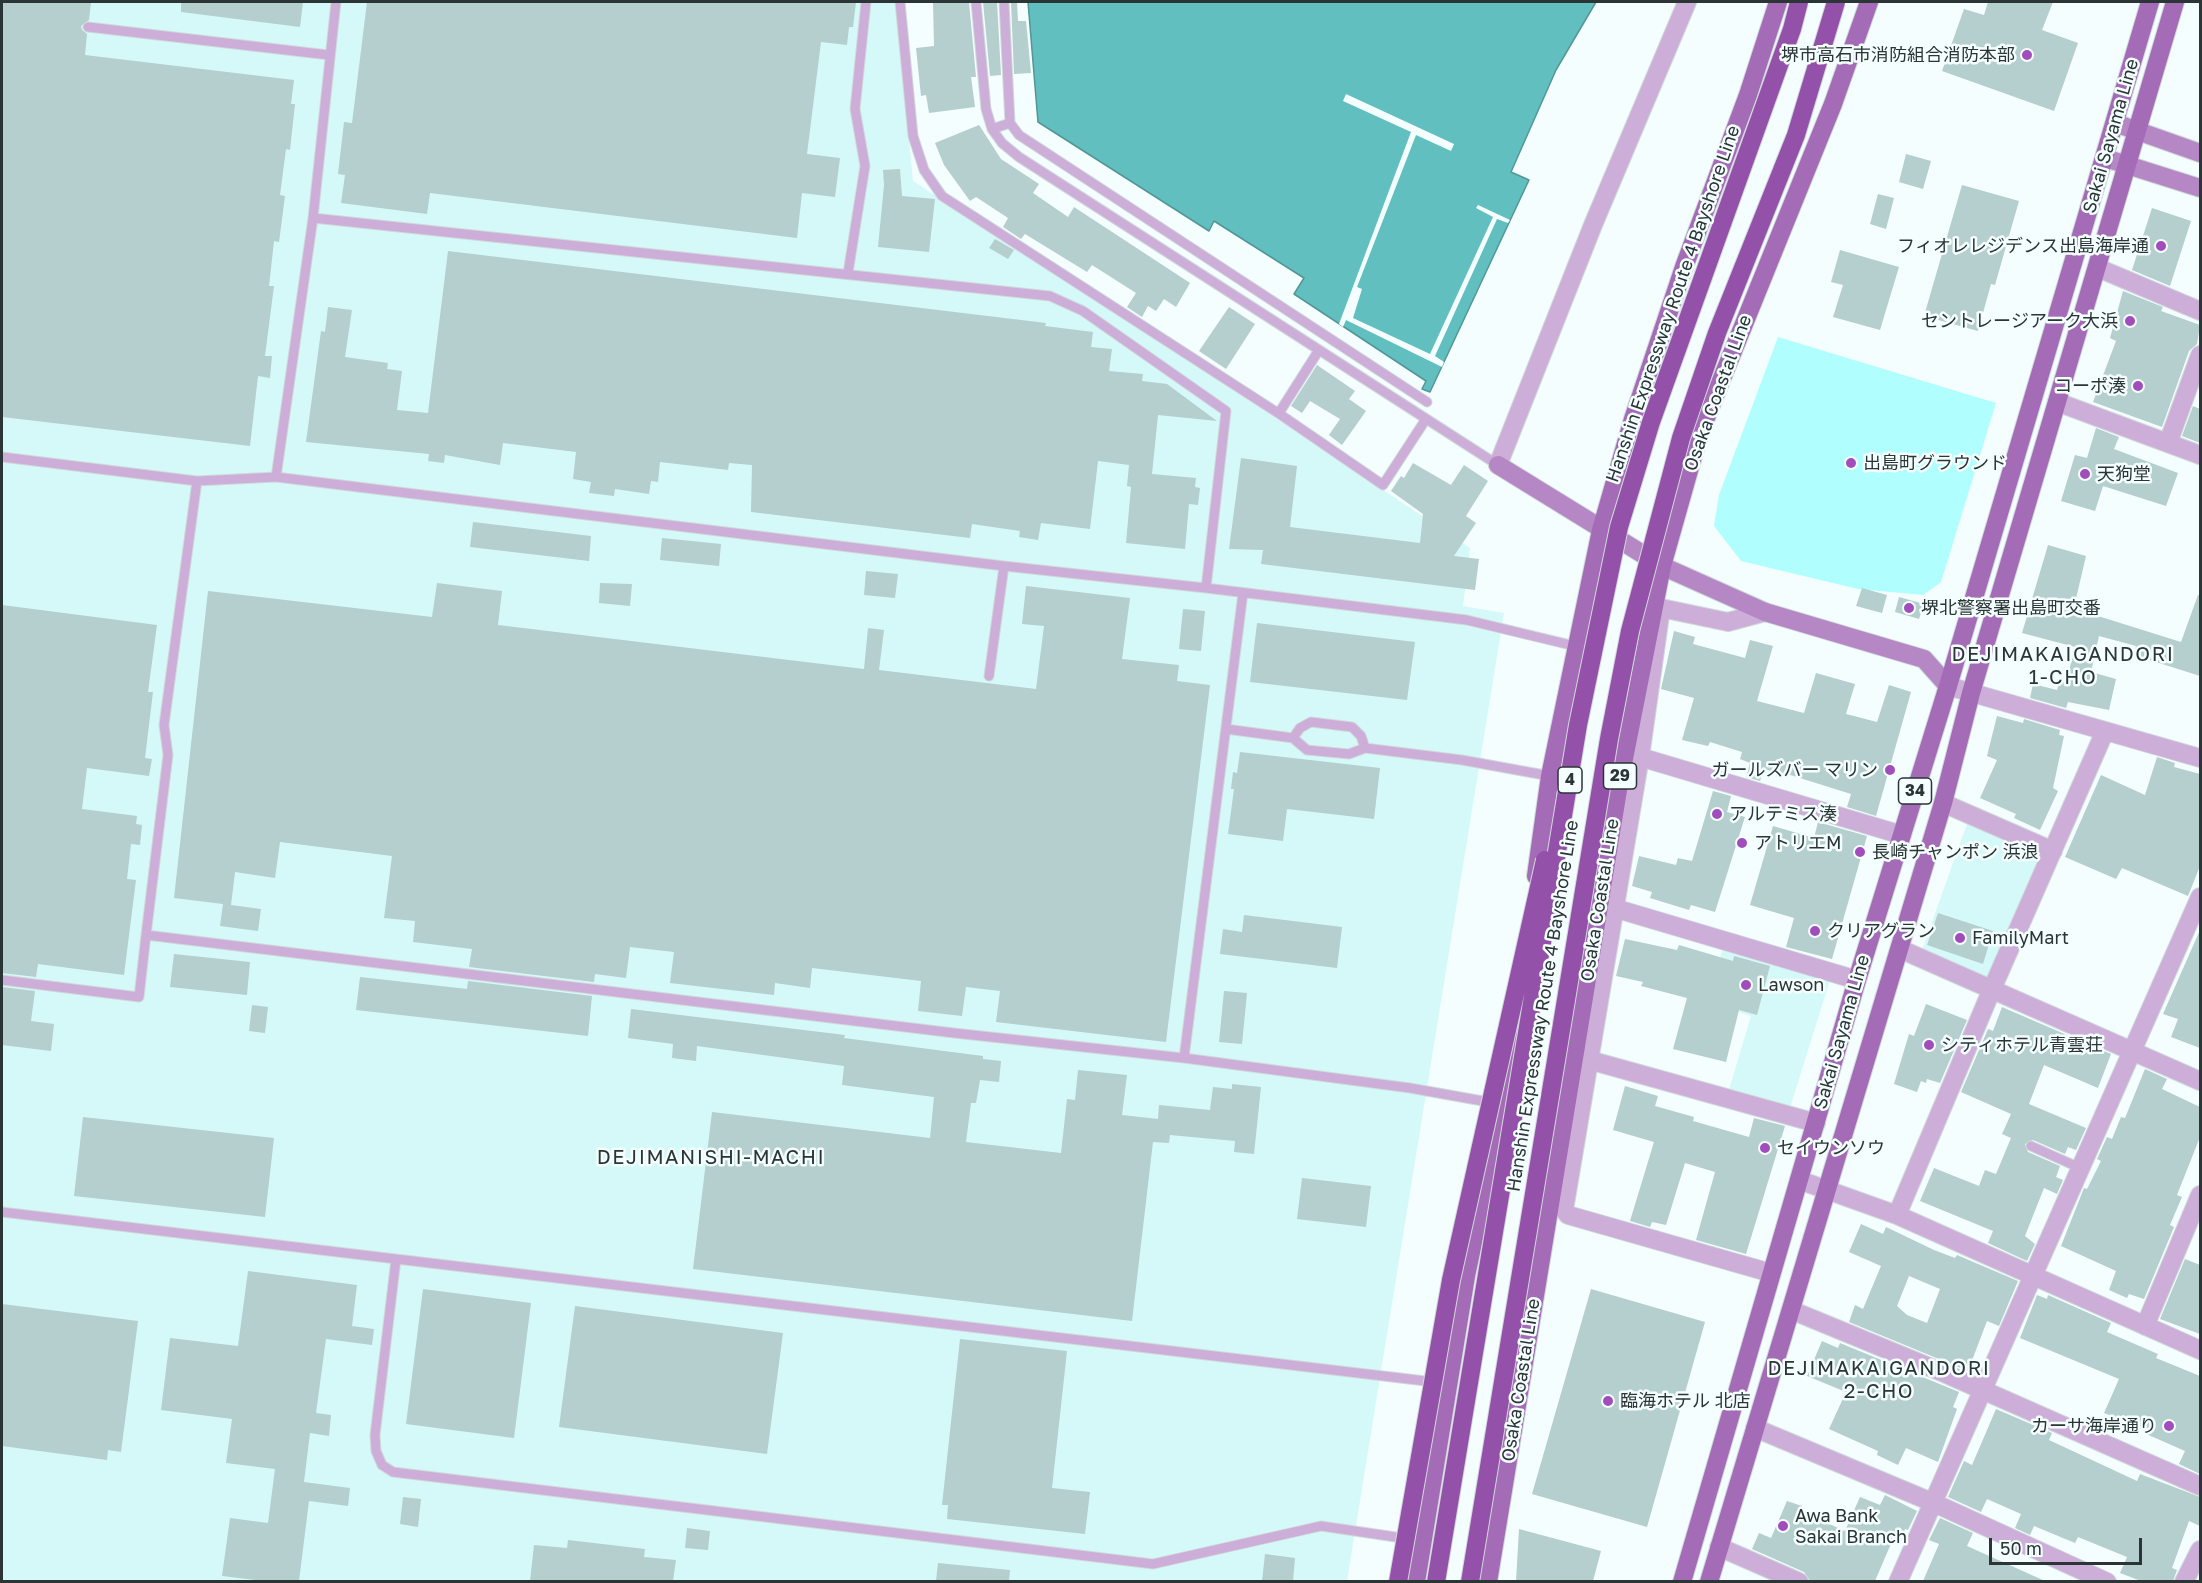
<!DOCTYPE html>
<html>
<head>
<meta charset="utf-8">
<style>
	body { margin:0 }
	#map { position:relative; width:2202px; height:1583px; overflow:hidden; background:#f4fefe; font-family:"Golos Text",sans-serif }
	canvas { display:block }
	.frame { position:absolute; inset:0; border:3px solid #2b3535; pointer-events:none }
	.scale { position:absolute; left:1989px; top:1538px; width:153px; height:27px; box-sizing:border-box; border:3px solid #2b3535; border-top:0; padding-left:8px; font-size:18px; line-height:21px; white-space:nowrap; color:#2b3535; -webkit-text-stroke:4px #f4fefe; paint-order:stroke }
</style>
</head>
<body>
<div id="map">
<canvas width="2202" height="1583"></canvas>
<div class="frame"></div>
<div class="scale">50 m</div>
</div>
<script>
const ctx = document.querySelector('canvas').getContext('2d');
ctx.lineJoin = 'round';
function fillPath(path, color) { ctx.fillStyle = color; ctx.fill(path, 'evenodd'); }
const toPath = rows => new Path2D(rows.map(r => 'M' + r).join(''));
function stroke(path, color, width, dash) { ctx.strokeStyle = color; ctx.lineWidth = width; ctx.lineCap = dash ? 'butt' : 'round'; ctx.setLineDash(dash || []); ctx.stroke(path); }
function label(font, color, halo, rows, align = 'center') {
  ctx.font = font + ' "Golos Text","Noto Sans JP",sans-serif'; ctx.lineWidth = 5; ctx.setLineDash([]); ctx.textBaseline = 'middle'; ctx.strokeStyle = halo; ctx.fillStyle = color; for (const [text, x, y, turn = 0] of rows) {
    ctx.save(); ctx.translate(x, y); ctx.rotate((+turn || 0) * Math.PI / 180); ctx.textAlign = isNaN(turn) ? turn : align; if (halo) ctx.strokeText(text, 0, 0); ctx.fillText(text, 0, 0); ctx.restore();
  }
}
const built = toPath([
	[2,2,896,2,913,181,1268,413,1470,548,1463,606,1504,613,1347,1581,2,1582],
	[1969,818,2047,852,1993,973,1986,977,1922,950],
	[1723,948,1830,980,1789,1111,1728,1093,1751,1016,1706,1002]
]);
const green = toPath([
	[1778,337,1996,403,1941,582,1923,595,1858,589,1741,561,1714,526,1719,495]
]);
const water = toPath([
	[1028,2,1596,2,1556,70,1511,172,1529,180,1430,392,1422,389,1426,381,1294,294,1304,278,1214,221,1209,231,1038,122,1028,2]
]);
const pier = toPath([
	[1346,94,1454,144,1451,151,1416,135,1357,287,1362,289,1353,318,1430,354,1493,217,1476,208,1478,205,1510,220,1508,223,1497,219,1435,356,1444,362,1442,367,1346,320,1343,327,1339,324,1411,132,1343,101]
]);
const building = toPath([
	[2,2,91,2,89,20,81,26,82,30,87,34,85,55,294,80,291,104,295,104,290,150,286,149,280,195,285,196,279,242,274,241,269,286,274,286,265,356,272,356,270,378,258,376,250,446,2,417],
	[181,2,303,2,300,27,181,12],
	[367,2,856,2,853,27,849,27,847,45,821,42,807,154,840,158,835,197,802,193,797,238,430,193,427,214,341,203,345,175,338,174,344,122,352,123],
	[933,2,969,2,976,77,971,77,975,107,929,113,926,95,921,96,916,48,934,46],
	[983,2,997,2,1001,75,990,76],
	[1011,2,1017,2,1018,21,1026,21,1031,73,1014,74],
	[1988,2,2053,2,2042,30,2078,43,2054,111,1942,71,1964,9,1984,15],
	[979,125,1001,159,1039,184,1033,193,1068,217,1074,207,1190,283,1176,307,1164,299,1156,311,1148,306,1142,317,1127,307,1136,293,1092,265,1087,272,1025,234,1021,239,1003,227,1008,218,976,197,970,201,944,165,935,143],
	[1906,154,1931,161,1923,189,1899,182],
	[900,169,902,196,935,199,929,252,878,247,884,185,883,170],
	[1962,185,2019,201,1995,285,1991,284,1978,331,1924,316],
	[1878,194,1894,198,1886,229,1870,224],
	[2152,208,2191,221,2170,286,2132,270],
	[995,239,1014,250,1008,259,989,248],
	[1840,250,1899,267,1880,330,1833,317,1843,285,1831,282],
	[448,251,1046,323,1045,326,1093,332,1091,347,1112,349,1109,371,1143,374,1142,381,1167,384,1217,421,1158,415,1152,474,1196,478,1195,487,1200,488,1198,505,1189,504,1185,549,1126,543,1131,487,1127,486,1129,465,1098,461,1090,529,1041,523,1038,540,1019,537,1020,531,972,524,970,538,751,512,752,465,729,463,728,470,660,462,658,482,651,481,649,494,615,489,614,496,589,493,591,482,573,479,576,452,503,443,500,465,445,455,444,463,428,461,429,454,306,442,321,331,325,332,328,307,352,310,345,357,388,363,387,369,402,371,397,410,428,413],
	[2123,291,2163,307,2161,311,2200,325,2197,344,2189,351,2162,427,2093,402,2116,341,2110,338],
	[1229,307,1255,324,1226,369,1199,351],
	[1317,365,1355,391,1349,399,1366,411,1342,445,1329,435,1340,419,1310,401,1302,413,1291,406],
	[2193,406,2200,409,2200,443,2182,436],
	[2096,428,2119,437,2114,449,2178,473,2166,506,2103,486,2095,511,2061,501,2075,455,2087,458],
	[1241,458,1297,466,1290,527,1420,543,1423,514,1391,491,1401,476,1404,478,1413,463,1451,485,1464,465,1488,481,1466,516,1476,523,1454,556,1479,559,1475,590,1261,564,1263,550,1229,549],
	[473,522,591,536,589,561,470,547],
	[662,538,721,544,719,566,660,560],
	[2048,545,2086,556,2074,607,2099,613,2098,616,2181,642,2198,595,2200,595,2200,676,2134,655,2136,646,2099,636,2091,672,2116,679,2109,710,2068,702,2066,708,2030,698,2033,684,2057,690,2059,681,2066,683,2075,647,2022,633],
	[866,571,898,574,895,598,864,595],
	[437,583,502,591,498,625,864,669,868,628,884,630,879,670,1036,689,1044,626,1022,624,1026,586,1130,598,1122,659,1179,665,1177,681,1210,685,1166,1042,996,1022,1000,991,966,987,962,1016,918,1011,921,981,812,968,810,988,775,983,774,995,670,983,674,952,630,947,626,978,595,974,594,982,469,967,472,949,413,942,415,921,384,918,392,856,280,842,275,878,235,872,231,905,261,909,258,931,220,926,223,904,174,898,208,591,432,617],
	[600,583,632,584,630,606,599,603],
	[1862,588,1887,595,1882,613,1856,606],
	[1899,597,1924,604,1919,619,1895,612],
	[2,605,157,625,148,692,153,692,145,758,152,759,149,776,87,768,82,809,137,816,136,824,142,825,140,845,131,844,127,879,136,880,124,975,38,964,36,977,2,973],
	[1183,609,1205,611,1201,651,1179,649],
	[1257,623,1415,642,1407,700,1250,682],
	[1674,631,1695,637,1693,644,1745,658,1750,640,1773,646,1757,701,1804,713,1816,673,1855,684,1846,714,1877,722,1889,685,1911,692,1876,816,1847,807,1851,794,1784,773,1783,775,1764,769,1760,781,1746,777,1750,763,1740,759,1742,752,1710,742,1708,746,1682,740,1694,698,1661,689],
	[1997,716,2023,723,2024,719,2060,730,2059,735,2064,736,2053,788,2058,791,2040,830,2014,818,2016,814,1980,798,1997,760,1987,756],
	[1240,752,1380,768,1374,819,1287,809,1283,841,1228,834,1234,789,1231,789,1233,772,1237,773],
	[2157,757,2175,763,2174,767,2200,774,2200,866,2188,896,2122,868,2116,879,2065,857,2101,775,2145,795],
	[1713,791,1731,796,1727,812,1745,817,1715,912,1691,905,1689,910,1650,898,1652,892,1632,886,1639,856,1676,865,1678,858,1692,861],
	[1818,822,1867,836,1832,959,1786,947,1794,918,1750,905,1773,826,1814,838],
	[1938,913,1993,931,1983,964,1927,945],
	[1244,915,1342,927,1337,968,1220,954,1223,929,1242,932],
	[2200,930,2200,1048,2171,1037,2178,1019,2163,1014],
	[1625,939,1677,950,1679,945,1733,961,1734,956,1770,966,1757,1015,1739,1010,1726,1062,1673,1049,1687,998,1641,986,1643,982,1616,976],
	[174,954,250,962,247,995,170,987],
	[360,977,467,989,468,981,592,996,588,1036,356,1010],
	[2,987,35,991,31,1021,54,1024,51,1051,2,1045],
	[1224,991,1247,993,1242,1044,1219,1042],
	[1926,1004,1967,1020,1940,1083,1927,1079,1926,1083,1921,1081,1917,1092,1894,1084,1909,1034,1914,1036],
	[252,1005,268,1007,265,1033,249,1031],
	[2002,1007,2111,1054,2098,1088,2044,1065,2029,1104,2086,1128,2076,1150,2068,1147,2065,1154,2033,1140,2025,1144,2028,1152,2060,1166,2056,1177,2063,1180,2057,1194,2044,1188,2025,1236,2035,1244,2027,1261,1988,1243,1993,1231,1920,1201,1934,1168,1979,1186,1985,1170,1996,1174,2011,1138,2002,1134,2011,1114,1961,1092,1988,1029,1993,1031],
	[631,1009,845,1035,844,1038,983,1056,983,1059,1001,1061,999,1082,980,1080,976,1103,971,1103,966,1142,1061,1153,1067,1099,1075,1100,1078,1070,1127,1075,1122,1115,1158,1119,1159,1105,1210,1110,1213,1087,1232,1089,1232,1084,1261,1087,1254,1154,1234,1152,1235,1141,1170,1135,1169,1143,1153,1142,1132,1321,693,1269,712,1112,930,1138,934,1097,842,1085,844,1066,697,1046,696,1061,672,1058,673,1044,628,1038],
	[2145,1069,2167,1079,2162,1089,2200,1107,2200,1137,2177,1195,2182,1197,2170,1225,2174,1227,2144,1299,2129,1294,2127,1298,2109,1290,2116,1271,2061,1246,2084,1188,2087,1189,2101,1161,2097,1159,2107,1137,2112,1139,2121,1117,2125,1118],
	[1625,1086,1658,1096,1655,1106,1694,1117,1693,1121,1749,1137,1754,1118,1785,1126,1746,1254,1696,1240,1715,1172,1685,1163,1666,1225,1652,1222,1650,1227,1630,1221,1654,1142,1613,1130],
	[83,1117,274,1138,265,1217,74,1196],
	[1302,1178,1371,1186,1366,1227,1297,1219],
	[1861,1224,1883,1234,1886,1227,1934,1250,1955,1258,1957,1255,2018,1281,1999,1326,1987,1321,1968,1371,1849,1322,1855,1305,1863,1309,1881,1266,1849,1252],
	[1909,1276,1940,1289,1927,1323,1907,1315,1897,1306],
	[2185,1259,2200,1265,2200,1334,2160,1319],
	[248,1271,357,1285,352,1326,374,1329,372,1345,326,1339,316,1413,331,1415,329,1436,310,1433,304,1482,350,1488,348,1506,309,1501,299,1581,264,1581,222,1576,230,1518,268,1523,275,1469,226,1463,232,1419,161,1410,170,1338,238,1346],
	[423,1289,531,1303,514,1438,406,1424],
	[1591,1289,1705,1322,1647,1527,1532,1494],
	[2037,1295,2047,1299,2048,1295,2111,1323,2107,1332,2158,1354,2156,1358,2200,1376,2200,1474,2179,1464,2185,1451,2144,1433,2146,1430,2104,1413,2119,1379,2020,1338],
	[2,1304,138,1321,121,1452,108,1450,107,1460,2,1446],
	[575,1306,783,1333,767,1454,559,1427],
	[960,1339,1067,1351,1052,1488,1090,1492,1085,1534,947,1519,948,1505,942,1505],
	[1822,1341,1838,1348,1840,1343,1959,1392,1953,1407,1957,1409,1938,1462,1906,1448,1898,1465,1877,1455,1878,1451,1829,1429,1846,1392,1807,1376],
	[1996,1409,2052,1433,2049,1440,2137,1481,2140,1474,2200,1497,2200,1526,2189,1521,2172,1568,2177,1570,2173,1581,2141,1581,2120,1573,2127,1557,2078,1537,2075,1543,2034,1526,2030,1535,2015,1528,2021,1514,1987,1499,1981,1512,1948,1497,1964,1461,1972,1465],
	[1885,1495,1917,1511,1908,1530,1905,1529,1903,1535,1896,1532,1875,1581,1810,1581,1804,1572,1752,1549,1759,1533,1771,1538,1787,1501,1802,1506,1800,1511,1845,1531,1860,1497,1880,1505],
	[403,1497,421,1499,418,1527,400,1524],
	[1940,1518,1973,1533,1967,1546,2045,1581,1923,1581,1939,1544,1929,1540],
	[687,1528,710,1531,708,1550,685,1548],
	[1519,1529,1601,1551,1593,1581,1516,1581],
	[568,1540,645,1549,644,1557,676,1560,673,1581,530,1581,534,1545,567,1548],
	[1265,1554,1295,1558,1293,1581,1262,1581],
	[938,1563,1010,1570,1009,1581,936,1581]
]);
const lane = toPath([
	[900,2,913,136,924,170,942,196,1281,415,1383,485,1426,419],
	[976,2,986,109,992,129,1002,143,1019,157,1498,465],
	[88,27,329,55],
	[1010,123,1019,135,1427,402],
	[992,129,1010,123,1004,2],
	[313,218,1050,296,1083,311,1226,411,1206,588],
	[848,273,865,166,855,109,866,2],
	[1279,413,1319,350],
	[2,457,197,481],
	[276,477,313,218,336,2],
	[989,676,1004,566],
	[1226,729,1293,738,1307,750,1349,754,1365,748,1462,760,1550,776],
	[1293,738,1300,728,1311,722,1352,727,1361,736,1365,748],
	[2,980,139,997,146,935],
	[1184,1058,1243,593],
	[1494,1103,1410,1088,1184,1058,954,1033,146,935,168,755,164,725,197,481,276,477,1004,566,1206,588,1467,620,1575,646],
	[2031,1146,2080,1168],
	[2,1212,396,1259],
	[1409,1539,1321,1526,1153,1564,393,1472,382,1465,376,1451,375,1435,396,1259,1434,1382]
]);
const street = toPath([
	[2098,268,2200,311],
	[2057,402,2200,455],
	[2168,443,2200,355],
	[1498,465,1593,225,1687,2],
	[1765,612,1728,622,1661,608,1640,757,1564,1210,1568,1215,1771,1273],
	[1948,686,2200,758],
	[1640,757,1902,835],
	[1943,803,2053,851],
	[1614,908,1857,980],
	[1900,949,2200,1081],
	[1589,1060,1816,1123],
	[1799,1180,1897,1215,2200,1350],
	[1897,1215,1992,989,2105,731],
	[1791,1310,1944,1373,2200,1486],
	[2145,1326,2200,1195],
	[1755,1428,1934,1503,2107,1582],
	[1719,1547,1799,1582],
	[1898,1582,2200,897],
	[2184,1582,2200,1550]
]);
const secondary = toPath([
	[2115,123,2200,153],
	[2105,158,2200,188],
	[1498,465,1662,566,1765,612,1924,659,1948,686]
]);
const primary = toPath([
	[1536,876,1550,776,1601,530,1633,419,1684,267,1748,95,1778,2],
	[1416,1582,1466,1276,1509,1071,1516,1019],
	[1488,1582,1619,784,1662,566,1699,435,1833,104,1869,2],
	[1682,1582,1857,980,1948,686,2150,2],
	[1709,1582,1943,803,1971,693,2175,2]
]);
const highwayBridge = toPath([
	[1398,1582,1451,1280,1545,860],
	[1436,1582,1578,725,1619,527,1651,422,1792,29,1799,2],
	[1470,1582,1609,739,1630,631,1681,438,1717,333,1796,135,1836,2]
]);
const markers = [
	[2027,55,6,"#a24dbc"],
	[2161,246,6,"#a24dbc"],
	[2130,321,6,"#a24dbc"],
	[2138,386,6,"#a24dbc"],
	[1851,463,6,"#a24dbc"],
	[2085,474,6,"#a24dbc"],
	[1909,608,6,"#a24dbc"],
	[1890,770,6,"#a24dbc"],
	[1717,814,6,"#a24dbc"],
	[1742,843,6,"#a24dbc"],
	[1860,852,6,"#a24dbc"],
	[1815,931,6,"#a24dbc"],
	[1960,938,6,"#a24dbc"],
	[1746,985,6,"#a24dbc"],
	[1929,1045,6,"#a24dbc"],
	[1765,1148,6,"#a24dbc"],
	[1608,1401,6,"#a24dbc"],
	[2169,1426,6,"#a24dbc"],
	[1783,1526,6,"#a24dbc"]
];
const shields = [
	[1620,776,33],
	[1570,780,24],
	[1915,791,33]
];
const shieldNames = [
	["29",1620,776],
	["4",1570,780],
	["34",1915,791]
];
const poiNames = [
	["堺市高石市消防組合消防本部",2015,55,"right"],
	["フィオレレジデンス出島海岸通",2149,246,"right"],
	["セントレージアーク大浜",2118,321,"right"],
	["コーポ湊",2126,386,"right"],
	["出島町グラウンド",1863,463],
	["天狗堂",2097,474],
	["堺北警察署出島町交番",1921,608],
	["ガールズバー マリン",1878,770,"right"],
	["アルテミス湊",1729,814],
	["アトリエM",1754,843],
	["長崎チャンポン 浜浪",1872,852],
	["クリアグラン",1827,931],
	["FamilyMart",1972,938],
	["Lawson",1758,985],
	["シティホテル青雲荘",1941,1045],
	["セイウンソウ",1777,1148],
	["臨海ホテル 北店",1620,1401],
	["カーサ海岸通り",2157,1426,"right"],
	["Awa Bank",1795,1516],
	["Sakai Branch",1795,1537]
];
const streetNames = [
	["Sakai Sayama Line",2111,136,-74],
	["Hanshin Expressway Route 4 Bayshore Line",1673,304,-71],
	["Osaka Coastal Line",1718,393,-70],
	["Osaka Coastal Line",1600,900,-81],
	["Hanshin Expressway Route 4 Bayshore Line",1543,1006,-81],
	["Sakai Sayama Line",1842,1032,-74],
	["Osaka Coastal Line",1521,1380,-81]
];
const neighbourhoodNames = [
	["DEJIMAKAIGANDORI",2063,655],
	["1-CHO",2063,678],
	["DEJIMANISHI-MACHI",711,1158],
	["DEJIMAKAIGANDORI",1879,1369],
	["2-CHO",1879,1392]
];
fillPath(built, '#d5f9f9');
fillPath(green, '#b0fefe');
fillPath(water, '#62bfbf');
stroke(water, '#529696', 1.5);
fillPath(pier, '#f4fefe');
fillPath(building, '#b5cece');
stroke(lane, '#d0dada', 11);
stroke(street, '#d0dada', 20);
stroke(secondary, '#d0dada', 20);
stroke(primary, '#d0dada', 20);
stroke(lane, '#cdaed8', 9);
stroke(street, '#cdaed8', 18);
stroke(secondary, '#b587c5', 18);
stroke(primary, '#a46bb6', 18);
stroke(highwayBridge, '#d0dada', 20, []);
stroke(highwayBridge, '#9451a9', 18);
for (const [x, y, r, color] of markers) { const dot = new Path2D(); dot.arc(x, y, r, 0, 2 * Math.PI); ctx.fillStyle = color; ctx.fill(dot); stroke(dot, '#f4fefe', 2); }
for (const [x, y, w] of shields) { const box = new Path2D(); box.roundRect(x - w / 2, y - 13, w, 26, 4.5); ctx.fillStyle = '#f4fefe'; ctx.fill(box); stroke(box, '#2b3535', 1.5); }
label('bold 16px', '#2b3535', null, shieldNames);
label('18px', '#2b3535', '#f4fefe', poiNames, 'left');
label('18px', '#2b3535', '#f4fefe', streetNames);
ctx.letterSpacing = '1.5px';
label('20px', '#2b3535', '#f4fefe', neighbourhoodNames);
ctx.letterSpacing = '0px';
</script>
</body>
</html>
